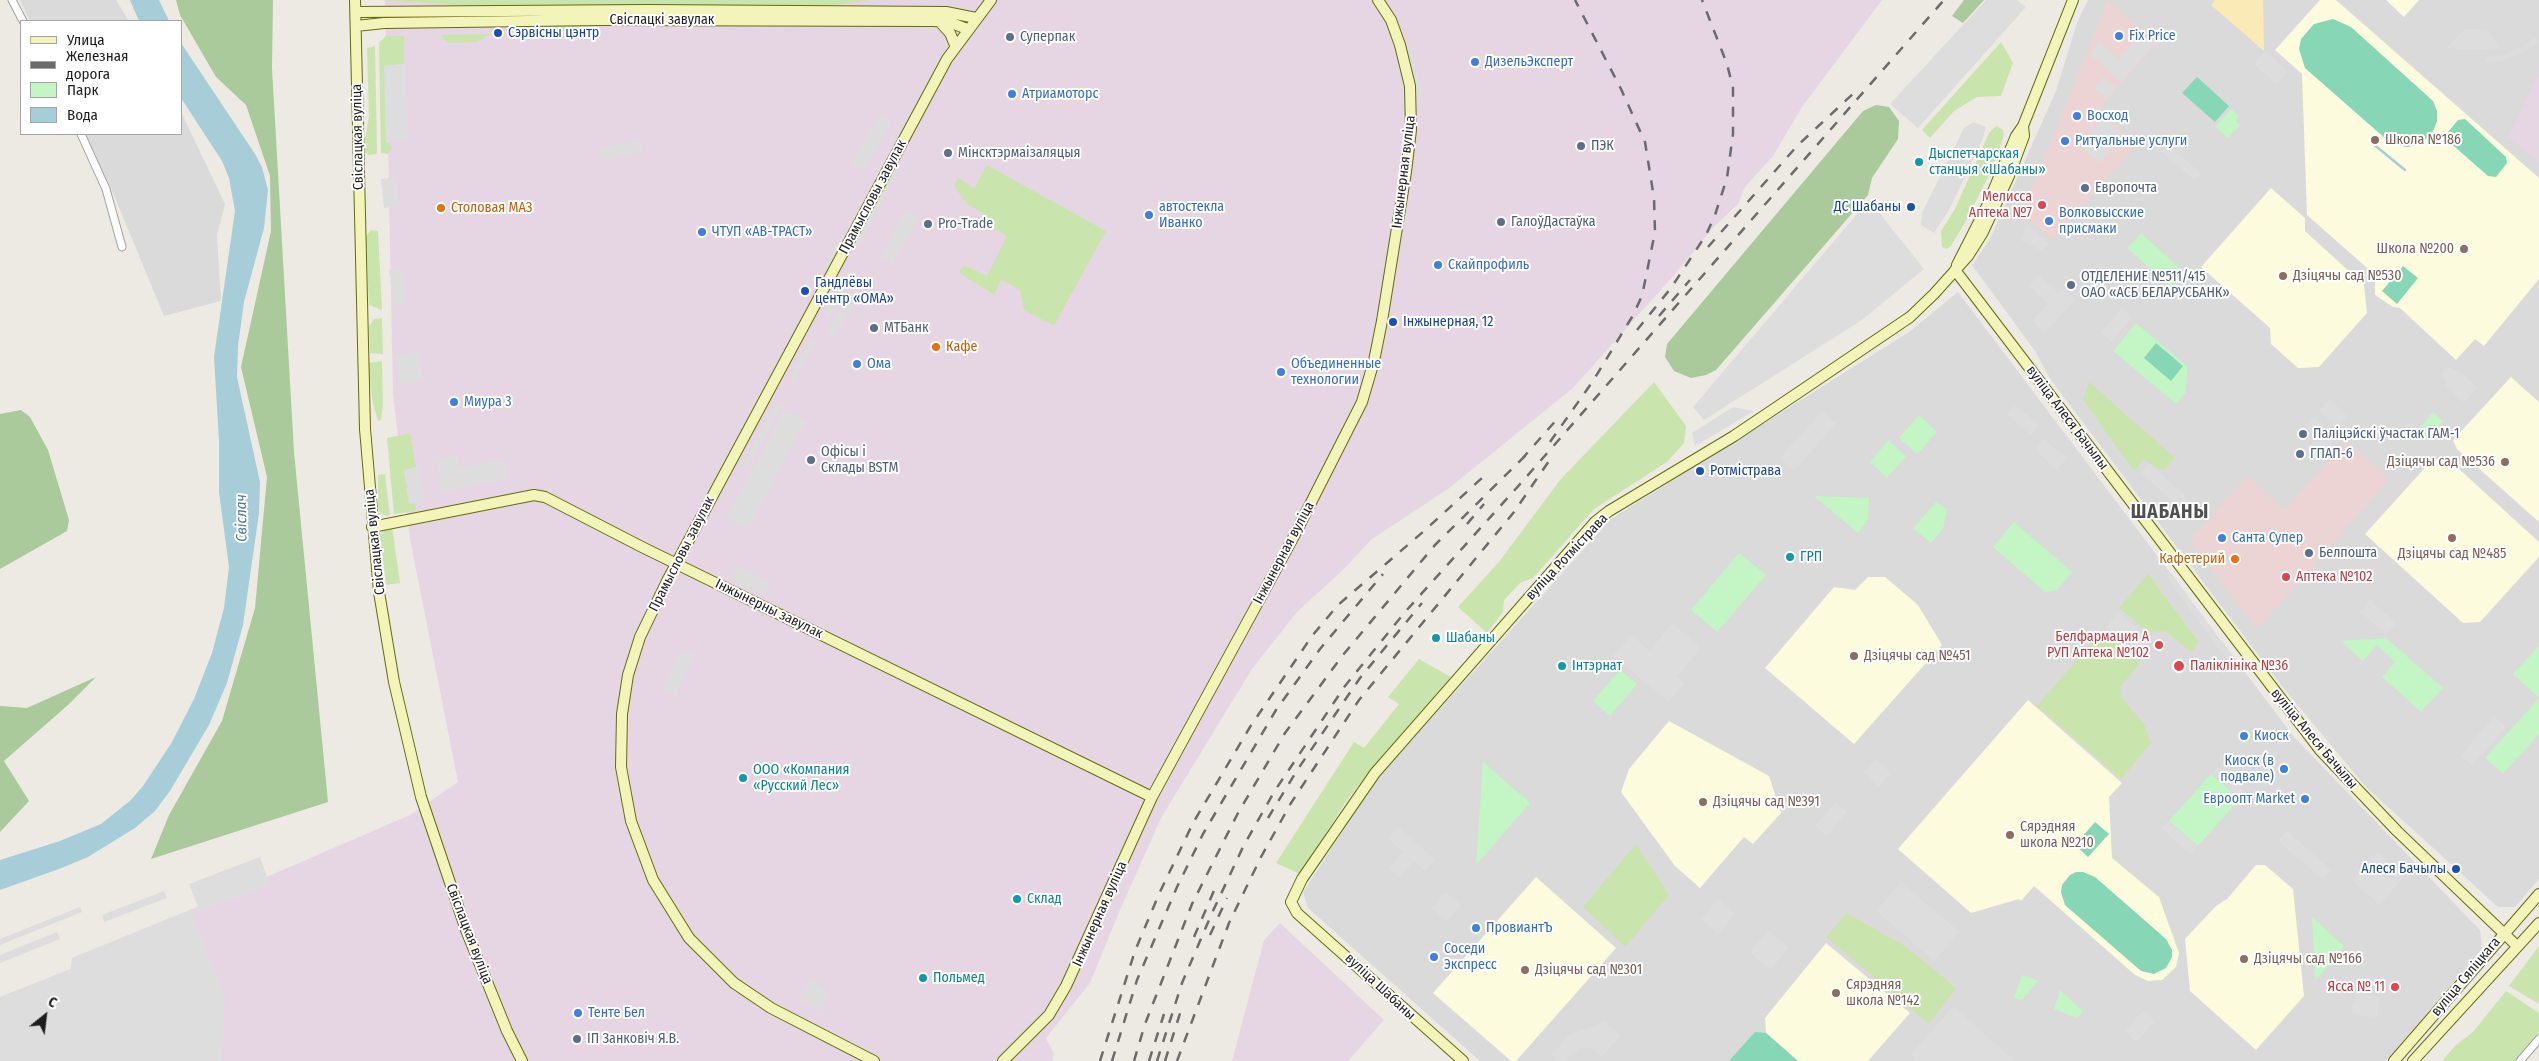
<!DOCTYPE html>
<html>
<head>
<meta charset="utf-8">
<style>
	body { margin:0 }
	#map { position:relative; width:2539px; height:1061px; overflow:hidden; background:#edeae3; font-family:"Fira Sans Condensed",sans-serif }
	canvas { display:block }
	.legend { position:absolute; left:20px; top:20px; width:162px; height:115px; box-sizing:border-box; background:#fff; border:1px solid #a5a5a5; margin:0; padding:6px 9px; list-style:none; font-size:15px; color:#1d1d1d }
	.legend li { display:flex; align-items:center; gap:10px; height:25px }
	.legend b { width:25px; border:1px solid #a5a5a5 }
	.north { position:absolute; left:20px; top:991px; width:50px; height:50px; -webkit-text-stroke:4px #fff; paint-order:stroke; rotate:29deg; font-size:14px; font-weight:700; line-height:20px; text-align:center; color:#1d1d1d }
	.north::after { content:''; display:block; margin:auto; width:18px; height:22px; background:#1d1d1d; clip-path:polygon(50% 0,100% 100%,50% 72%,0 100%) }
</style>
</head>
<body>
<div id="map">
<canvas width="2539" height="1061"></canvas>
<ul class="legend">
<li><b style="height:6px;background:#f3f4ba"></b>Улица</li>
<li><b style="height:6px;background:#6b6b6b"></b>Железная дорога</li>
<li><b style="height:14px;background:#c3f5c5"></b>Парк</li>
<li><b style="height:14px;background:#a7ced8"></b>Вода</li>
</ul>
<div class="north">С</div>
</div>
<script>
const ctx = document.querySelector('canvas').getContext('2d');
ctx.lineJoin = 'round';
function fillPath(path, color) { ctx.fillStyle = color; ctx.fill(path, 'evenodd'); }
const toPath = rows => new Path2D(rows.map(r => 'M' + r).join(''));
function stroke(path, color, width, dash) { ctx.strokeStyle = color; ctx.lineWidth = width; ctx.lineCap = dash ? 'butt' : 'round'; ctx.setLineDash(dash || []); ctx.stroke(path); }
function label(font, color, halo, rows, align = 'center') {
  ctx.font = font + ' "Fira Sans Condensed",sans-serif'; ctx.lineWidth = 4; ctx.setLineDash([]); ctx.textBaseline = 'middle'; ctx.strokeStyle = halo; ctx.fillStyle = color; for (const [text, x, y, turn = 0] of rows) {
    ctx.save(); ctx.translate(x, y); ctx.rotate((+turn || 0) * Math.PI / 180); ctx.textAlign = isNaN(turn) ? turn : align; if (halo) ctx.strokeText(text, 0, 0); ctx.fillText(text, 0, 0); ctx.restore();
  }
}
const residential = toPath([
	[20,0,116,0,129,21,30,21],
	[2088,0,2539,0,2539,879,2515,907,2498,907,2366,787,2281,685,2051,380,2035,351,1972,265,1990,239,2056,91,2077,23],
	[181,112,225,204,217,235,221,301,164,316,111,188,84,134,181,134],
	[1958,292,2294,737,2480,930,2482,949,2386,1061,1480,1061,1308,908,1303,892,1376,780,1611,519,1909,332]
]);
const commercial = toPath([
	[2108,1,2157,43,2099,109,2138,143,2053,240,2022,213],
	[2347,441,2389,479,2257,629,2190,540,2247,476,2284,511]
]);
const industrial = toPath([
	[385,0,1882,0,1802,107,1773,156,1745,187,1738,204,1712,229,1675,274,1573,388,1448,489,1372,539,1342,571,1297,612,1252,669,1161,818,1120,910,1090,983,1046,1038,1054,1054,1052,1061,0,1061,0,997,71,969,72,958,190,910,410,815,458,782,410,539,393,394],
	[2539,73,2539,163,2509,137],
	[1280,923,1384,1020,1348,1061,1232,1061,1264,940]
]);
const education = toPath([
	[2320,0,2336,0,2539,178,2539,279,2484,346,2475,339,2456,360,2400,308,2393,307,2375,295,2375,275,2307,215,2302,74,2275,50],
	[2386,0,2419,0,2404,17],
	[2271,188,2305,218,2305,231,2364,285,2367,313,2319,367,2298,368,2271,344,2270,328,2201,267],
	[2511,377,2539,402,2539,522,2457,449,2453,440],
	[2433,459,2448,459,2539,542,2539,557,2480,622,2463,623,2365,534],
	[1868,577,1885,577,1918,605,1942,645,1854,744,1765,668,1834,587,1855,590],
	[2028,700,2122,783,2109,797,2112,858,2159,897,2179,953,2176,967,2162,980,2148,981,2135,975,2034,886,2021,901,2019,899,1971,913,1898,849],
	[1669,721,1769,776,1781,813,1753,844,1744,837,1700,888,1675,866,1621,792,1629,769],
	[2256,865,2265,865,2293,889,2304,996,2256,1050,2190,991,2185,939,2216,906,2227,899],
	[1536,877,1616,948,1516,1061,1511,1061,1433,993],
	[1826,943,1910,1013,1868,1061,1798,1061,1766,1033,1765,1018]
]);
const grass = toPath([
	[380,0,871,0,828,6,481,7],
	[578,25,583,27,583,31,509,32,507,29,532,26],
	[490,34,477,42,448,43,440,35],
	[386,36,404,36,404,64,385,66,386,141,392,147,388,154,381,153,379,43],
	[2001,42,2013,63,2001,96,1977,97,1954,111,1930,138,1922,130],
	[375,46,377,154,368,155,363,149,369,117,367,48],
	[1996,126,2003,130,2004,135,1993,167,1966,221,1951,246,1946,249,1942,247,1941,231,1955,209,1989,133],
	[987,165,1106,231,1054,326,1024,310,1020,290,1001,280,994,295,962,275,959,271,964,265,987,276,1007,236,988,226,985,223,989,217,967,204,954,186,958,178,974,188],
	[371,230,378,231,382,310,369,305,366,236],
	[382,318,383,354,370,353,369,326,374,319],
	[382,361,383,405,381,420,378,421,373,403,367,363],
	[1654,382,1686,426,1684,443,1667,462,1594,509,1533,578,1520,583,1504,600,1503,612,1487,633,1458,607,1499,562,1560,480],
	[2089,382,2175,458,2165,470,2160,470,2144,459,2134,471,2083,400],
	[410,433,416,467,404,470,409,504,415,503,416,511,394,514,387,438],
	[385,474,390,515,387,516,381,514,378,509,378,475],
	[392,527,400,583,386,585,380,536,385,529],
	[2148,574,2199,642,2191,652,2165,631,2148,632,2119,608],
	[2102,631,2140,663,2120,687,2121,697,2144,724,2151,743,2121,779,2037,706],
	[1419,659,1451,677,1370,770,1345,803,1300,874,1276,863,1354,742,1364,748,1399,704,1388,697],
	[1636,844,1669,895,1625,947,1583,907],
	[1847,913,1906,947,1956,988,1929,1024,1826,937],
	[2539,946,2539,1004,2509,986],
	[2506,991,2539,1013,2539,1033,2515,1061,2442,1061,2456,1045,2473,1032]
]);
const forest = toPath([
	[176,0,273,0,272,68,294,452,328,802,151,859,169,815,222,721,255,608,267,477,241,367,271,231,270,176,246,105,216,77,180,15],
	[1964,0,1984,0,1963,23,1952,16],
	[1876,105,1889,107,1899,121,1898,139,1872,178,1868,195,1716,370,1706,375,1691,378,1674,371,1665,357,1667,344,1863,111],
	[21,410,30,417,48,450,69,520,67,531,0,569,0,414],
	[96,677,68,705,4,761,29,801,0,832,0,706,27,708]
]);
const sand = toPath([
	[2215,0,2263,0,2264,51,2211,5]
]);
const park = toPath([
	[2231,109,2239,116,2236,121,2240,125,2228,138,2215,127],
	[2141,233,2185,273,2172,288,2127,248],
	[2136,323,2188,367,2185,393,2176,404,2113,351],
	[2433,412,2443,421,2425,441,2416,432],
	[1919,415,1937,432,1917,454,1899,438],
	[1888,440,1906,456,1887,478,1870,462],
	[1814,496,1869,498,1868,520,1858,533],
	[1936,502,1947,509,1943,529,1931,543,1913,528],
	[2014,522,2072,572,2057,590,2045,592,1993,547],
	[1739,553,1766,575,1717,632,1691,610],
	[2386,638,2443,688,2421,712,2382,677,2395,662,2377,645,2363,661,2341,641],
	[2539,646,2539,734,2503,774,2485,758,2539,698,2513,674],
	[1620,670,1637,684,1610,716,1593,701],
	[1483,762,1530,803,1476,865],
	[2211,774,2240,799,2198,846,2169,821],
	[2312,917,2344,946,2315,981],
	[2022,975,2038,981,2022,1000,2014,998],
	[2060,990,2083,1011,2077,1018,2054,1009]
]);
const pitch = toPath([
	[2333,19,2351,27,2433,101,2437,111,2437,121,2433,131,2426,139,2417,145,2407,147,2396,145,2387,140,2305,68,2299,49,2301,39,2314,24],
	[2197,77,2229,106,2215,122,2182,93],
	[2465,119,2506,157,2507,163,2496,177,2488,176,2447,140,2448,132,2458,120],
	[2403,266,2418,278,2397,304,2382,291],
	[2156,343,2183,366,2171,381,2144,358],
	[2095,822,2109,834,2088,857,2075,845],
	[2076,872,2083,872,2095,877,2166,939,2172,950,2172,957,2166,968,2154,974,2141,971,2065,905,2061,892,2062,885,2070,875],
	[1755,1032,1766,1033,1798,1061,1729,1061]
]);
const parking = toPath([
	[1986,0,2017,0,2026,7,1918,128,1890,104],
	[2464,29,2487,29,2501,48,2475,50,2447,48],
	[2142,32,2155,43,2121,82,2089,54,2099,42,2119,59],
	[2535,38,2539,42,2524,52,2505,60,2486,63,2486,57,2504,55,2521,47],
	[2265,51,2288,71,2277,85,2254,64],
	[1413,53,1422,96,1417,98,1408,55],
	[405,64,409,141,386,141,384,66],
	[2103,77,2117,88,2107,99,2094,88],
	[880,114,892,122,864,171,851,163],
	[2104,117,2124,134,2099,163,2079,146],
	[1973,122,1986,127,1982,141,1949,210,1934,233,1921,225,1922,213,1964,128],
	[641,140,643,152,601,161,598,149],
	[2168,145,2201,173,2195,180,2161,152],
	[899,170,859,245,852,247,892,172],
	[396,177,400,206,384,208,381,179],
	[1869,200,1924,269,1862,320,1704,420,1693,407],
	[906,209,919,217,893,264,880,257],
	[2027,224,2049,243,2042,251,2020,240],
	[835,246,841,249,827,275,821,271],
	[402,269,407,302,394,304,389,271],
	[2039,275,2059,293,2062,289,2075,300,2045,333,2032,321,2048,304,2029,286],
	[839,288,844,291,830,317,824,314],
	[849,293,857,298,833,340,825,335],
	[2121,308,2132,317,2112,342,2101,333],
	[810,340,816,343,795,381,789,378],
	[419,352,423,381,400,384,396,356],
	[2447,366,2463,374,2477,388,2464,403,2447,387,2442,372],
	[2329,399,2348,416,2338,428,2319,411],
	[776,403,782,406,747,468,742,465],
	[2015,405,2039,425,2031,435,2007,415],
	[1733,407,1754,411,1695,446,1692,433],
	[785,409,806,421,748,529,727,518],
	[1822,411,1836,424,1794,471,1780,458],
	[2314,417,2337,438,2320,457,2308,447,2315,438,2304,428],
	[2044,439,2067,458,2057,470,2035,451],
	[457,456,460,468,504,460,508,479,442,492,436,460],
	[2149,463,2189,499,2180,508,2141,473],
	[419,467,425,502,409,504,404,470],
	[738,565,771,582,764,597,730,580],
	[2171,573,2234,659,2229,663,2166,577],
	[2370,600,2396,623,2386,634,2360,612],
	[2118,612,2150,640,2137,655,2105,628],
	[1672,623,1701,648,1677,677,1685,683,1669,702,1613,656,1631,635,1650,650],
	[681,649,695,656,676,695,662,688],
	[2494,716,2506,727,2472,766,2460,756],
	[1876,760,1891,773,1879,787,1864,773],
	[2217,767,2245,792,2240,798,2212,773],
	[1835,802,1847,812,1827,836,1815,826],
	[2168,821,2198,847,2191,855,2161,828],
	[1398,827,1435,859,1425,871,1414,862,1399,878,1389,869,1403,852,1388,839],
	[2287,831,2331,870,2323,880,2278,841],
	[2378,852,2405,876,2379,905,2352,881],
	[260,857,270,885,200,912,189,884],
	[1901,882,1960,932,1934,961,1876,911],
	[164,891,167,898,104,922,102,915],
	[1445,892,1461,905,1447,921,1432,908],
	[1718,899,1735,914,1718,934,1701,919],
	[80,907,82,912,0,945,0,939],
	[190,910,225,996,222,1061,0,1061,0,997,71,969,72,958],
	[1769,930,1789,948,1770,970,1750,952],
	[57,932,60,939,0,963,0,955],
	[811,978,829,995,820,1012,800,1000],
	[2356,992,2381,998,2376,1019,2351,1013],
	[1953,1006,2015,1061,1916,1061,1910,1056],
	[2143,1010,2155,1021,2136,1042,2125,1031],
	[1605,1022,1621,1035,1602,1057,1593,1049,1581,1047,1565,1061,1558,1061,1551,1055,1569,1035]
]);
const water = toPath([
	[130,0,159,0,169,21,139,21],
	[181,43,255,154,262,167,268,190,264,228,244,302,238,346,237,377,260,482,259,513,243,625,227,683,209,725,170,791,155,811,135,828,88,857,59,869,0,890,0,860,60,841,101,824,131,800,143,786,172,742,194,699,212,653,224,608,229,567,219,492,219,441,214,357,235,211,229,178,222,161,181,98]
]);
const stream = toPath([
	[2372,143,2405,170]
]);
const street = toPath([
	[12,0,23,21],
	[81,134,106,189,122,247],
	[2520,1061,2539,1039]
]);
const secondary = toPath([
	[355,0,365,429,379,592,394,682,421,797,466,930,507,1031,522,1061],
	[356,12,647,10,946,12,976,18],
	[939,21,950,33,955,45],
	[356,26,384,23,600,20,933,21,949,22,967,29],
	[1957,265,1987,206,2016,136,2023,126,2073,0],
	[1955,270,2320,750,2397,831,2517,946],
	[372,527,534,495,545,497,642,547,1152,797],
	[874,1061,771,1008,734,983,689,938,653,880,631,821,621,767,622,714,628,675,640,637,668,579,947,59,991,0],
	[1003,1061,1049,1015,1066,986,1152,797,1293,538,1362,402,1374,361,1382,321,1406,172,1411,130,1410,86,1400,45,1391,20,1378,0],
	[1463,1061,1297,913,1291,902,1302,879,1375,773,1595,522,1609,511,1734,436,1817,380,1910,317,1934,294,1968,256,1983,232,2009,176,2024,136,2023,126],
	[2394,1061,2539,894],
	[2413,1061,2539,923]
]);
const rail = toPath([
	[1708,247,1797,146,1856,91],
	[1659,316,1690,280],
	[1637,330,1671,288,1706,235,1715,215,1727,178,1733,134,1733,88,1727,64,1702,0],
	[1550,442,1593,381,1632,317,1642,296,1655,232,1654,198,1645,142,1621,89,1575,0],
	[1521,460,1559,417],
	[1467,524,1484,504],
	[1268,818,1296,772,1360,678,1422,603],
	[1210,935,1227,898],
	[1194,937,1216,886],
	[1100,1061,1135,951,1159,894,1193,823,1250,727,1312,636,1338,605,1424,531,1482,478],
	[1112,1061,1137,980,1177,887,1203,834,1276,710,1320,649,1383,574],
	[1134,1061,1145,1024,1192,904,1238,813,1285,733,1343,655,1435,545,1526,455],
	[1149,1061,1164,1014],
	[1157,1061,1182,983,1212,913,1243,847,1274,792,1345,686,1405,612,1521,483,1944,0],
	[1165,1061,1182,1007],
	[1177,1061,1229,923,1261,857,1291,803,1359,700,1514,512,1551,458]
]);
const markers = [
	[498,33,5,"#1a4fb4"],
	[2119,36,5,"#3f7fe0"],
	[1010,37,5,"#5c6f8a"],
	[1475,62,5,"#3f7fe0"],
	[1012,94,5,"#3f7fe0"],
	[2077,116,5,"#3f7fe0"],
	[2375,140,5,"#8d6e63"],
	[2065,141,5,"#3f7fe0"],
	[1581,146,5,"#5c6f8a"],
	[948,153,5,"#5c6f8a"],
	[1919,162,5,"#0f9aa8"],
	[2085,188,5,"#5c6f8a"],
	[2042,205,5,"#e0444e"],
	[1911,207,5,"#1a4fb4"],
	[441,208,5,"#e8710a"],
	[1149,215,5,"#3f7fe0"],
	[2049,221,5,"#3f7fe0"],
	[1501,222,5,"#5c6f8a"],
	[928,224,5,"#5c6f8a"],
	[702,232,5,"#3f7fe0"],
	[2464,249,5,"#8d6e63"],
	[1438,265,5,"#3f7fe0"],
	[2283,276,5,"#8d6e63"],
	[2071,285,5,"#5c6f8a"],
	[805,291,5,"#1a4fb4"],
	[1393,322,5,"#1a4fb4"],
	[874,328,5,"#5c6f8a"],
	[936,347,5,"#e8710a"],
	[857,364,5,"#3f7fe0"],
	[1281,372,5,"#3f7fe0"],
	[454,402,5,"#3f7fe0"],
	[2303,434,5,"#5c6f8a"],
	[2300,454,5,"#5c6f8a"],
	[811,460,5,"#5c6f8a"],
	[2505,462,5,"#8d6e63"],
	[1700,471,5,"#1a4fb4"],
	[2222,538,5,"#3f7fe0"],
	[2452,538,5,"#8d6e63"],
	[2309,553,5,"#5c6f8a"],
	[1790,557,5,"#0f9aa8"],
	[2235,559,5,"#e8710a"],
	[2286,577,5,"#e0444e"],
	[1436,638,5,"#0f9aa8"],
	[2159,645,5,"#e0444e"],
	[1854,656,5,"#8d6e63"],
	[1562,666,5,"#0f9aa8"],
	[2179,666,6,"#e0444e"],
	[2244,736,5,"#3f7fe0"],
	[2284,769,5,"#3f7fe0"],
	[743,778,5,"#0f9aa8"],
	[2305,799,5,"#3f7fe0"],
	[1703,802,5,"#8d6e63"],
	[2010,835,5,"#8d6e63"],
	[2456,869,5,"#1a4fb4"],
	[1017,899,5,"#0f9aa8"],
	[1476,928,5,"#3f7fe0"],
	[1434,957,5,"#3f7fe0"],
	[2244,959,5,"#8d6e63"],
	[1525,970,5,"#8d6e63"],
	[923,978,5,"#0f9aa8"],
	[2395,987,5,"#e0444e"],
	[1836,993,5,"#8d6e63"],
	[578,1013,5,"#3f7fe0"],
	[577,1039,5,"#5c6f8a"]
];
const streetNames = [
	["Свіслацкі завулак",662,20],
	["Свіслацкая вуліца",358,137,-91],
	["Інжынерная вуліца",1404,172,-83],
	["Прамысловы завулак",873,197,-62],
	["вуліца Алеся Бачылы",2067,418,53],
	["Свіслацкая вуліца",375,542,-96],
	["Інжынерная вуліца",1284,553,-62],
	["Прамысловы завулак",682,554,-63],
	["вуліца Ротмістрава",1567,557,-47],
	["Інжынерны завулак",769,609,26],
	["вуліца Алеся Бачылы",2314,739,50],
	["Інжынерная вуліца",1100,914,-66],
	["Свіслацкая вуліца",469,934,69],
	["вуліца Сяліцкага",2466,977,-50],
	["вуліца Шабаны",1380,987,43]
];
const transitNames = [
	["Сэрвісны цэнтр",508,33],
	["ДС Шабаны",1901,207,"right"],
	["Гандлёвы",815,283],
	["центр «ОМА»",815,299],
	["Інжынерная, 12",1403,322],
	["Ротмістрава",1710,471],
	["Алеся Бачылы",2446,869,"right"]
];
const shopNames = [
	["Fix Price",2129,36],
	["ДизельЭксперт",1485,62],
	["Атриамоторс",1022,94],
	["Восход",2087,116],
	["Ритуальные услуги",2075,141],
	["автостекла",1159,207],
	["Иванко",1159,223],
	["Волковысские",2059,213],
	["присмаки",2059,229],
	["ЧТУП «АВ-ТРАСТ»",712,232],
	["Скайпрофиль",1448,265],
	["Ома",867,364],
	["Объединенные",1291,364],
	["технологии",1291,380],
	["Миура 3",464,402],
	["Санта Супер",2232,538],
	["Киоск",2254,736],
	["Киоск (в",2274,761,"right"],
	["подвале)",2274,777,"right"],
	["Евроопт Market",2295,799,"right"],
	["ПровиантЪ",1486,928],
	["Соседи",1444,949],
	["Экспресс",1444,965],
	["Тенте Бел",588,1013]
];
const serviceNames = [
	["Суперпак",1020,37],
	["ПЭК",1591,146],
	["Мінсктэрмаізаляцыя",958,153],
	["Европочта",2095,188],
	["ГалоўДастаўка",1511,222],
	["Pro-Trade",938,224],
	["ОТДЕЛЕНИЕ №511/415",2081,277],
	["ОАО «АСБ БЕЛАРУСБАНК»",2081,293],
	["МТБанк",884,328],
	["Паліцэйскі ўчастак ГАМ-1",2313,434],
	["Офісы і",821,452],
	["Склады BSTM",821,468],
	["ГПАП-6",2310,454],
	["Белпошта",2319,553],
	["ІП Занковіч Я.В.",587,1039]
];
const educationNames = [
	["Школа №186",2385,140],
	["Школа №200",2454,249,"right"],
	["Дзіцячы сад №530",2293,276],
	["Дзіцячы сад №536",2495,462,"right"],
	["Дзіцячы сад №485",2452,554,"center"],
	["Дзіцячы сад №451",1864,656],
	["Дзіцячы сад №391",1713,802],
	["Сярэдняя",2020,827],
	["школа №210",2020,843],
	["Дзіцячы сад №166",2254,959],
	["Дзіцячы сад №301",1535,970],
	["Сярэдняя",1846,985],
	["школа №142",1846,1001]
];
const cultureNames = [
	["Дыспетчарская",1929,154],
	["станцыя «Шабаны»",1929,170],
	["ГРП",1800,557],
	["Шабаны",1446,638],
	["Інтэрнат",1572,666],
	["ООО «Компания",753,770],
	["«Русский Лес»",753,786],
	["Склад",1027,899],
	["Польмед",933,978]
];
const healthNames = [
	["Мелисса",2032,197],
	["Аптека №7",2032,213],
	["Аптека №102",2296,577,"left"],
	["Белфармация А",2149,637],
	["РУП Аптека №102",2149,653],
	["Паліклініка №36",2190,666,"left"],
	["Ясса № 11",2385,987]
];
const foodNames = [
	["Столовая МАЗ",451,208],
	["Кафе",946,347],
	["Кафетерий",2225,559,"right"]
];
const waterNames = [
	["Свіслач",242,518,-91]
];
const districtNames = [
	["ШАБАНЫ",2170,513]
];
fillPath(residential, '#dbdada');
fillPath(commercial, '#edd4d4');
fillPath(industrial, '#e6d6e3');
fillPath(education, '#fcfbdd');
fillPath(grass, '#cae4ad');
fillPath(forest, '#aaca9b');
fillPath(sand, '#f9eab6');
fillPath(park, '#c3f5c5');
fillPath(pitch, '#87d7b6');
fillPath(parking, '#ddd');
fillPath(water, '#a7ced8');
stroke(stream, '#a7ced8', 2.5);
stroke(street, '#a1a1a1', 9);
stroke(secondary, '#646b0d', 12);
stroke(street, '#fff', 7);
stroke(secondary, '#f3f4ba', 10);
stroke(rail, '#6b6b6b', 2.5, [10, 10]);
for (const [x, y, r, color] of markers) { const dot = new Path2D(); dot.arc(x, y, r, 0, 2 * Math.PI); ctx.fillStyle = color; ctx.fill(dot); stroke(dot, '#fff', 2); }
label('14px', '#1d1d1d', '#fff', streetNames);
label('14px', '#164399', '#fff', transitNames, 'left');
label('14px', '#366cbe', '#fff', shopNames, 'left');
label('14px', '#4e5e75', '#fff', serviceNames, 'left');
label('14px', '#785e54', '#fff', educationNames, 'left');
label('14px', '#0d838f', '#fff', cultureNames, 'left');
label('14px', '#be3a42', '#fff', healthNames, 'right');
label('14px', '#c56008', '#fff', foodNames, 'left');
label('italic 15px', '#4e789e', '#fff', waterNames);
ctx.letterSpacing = '1px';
label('bold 19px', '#505050', '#fff', districtNames);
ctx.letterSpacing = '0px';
</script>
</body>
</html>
